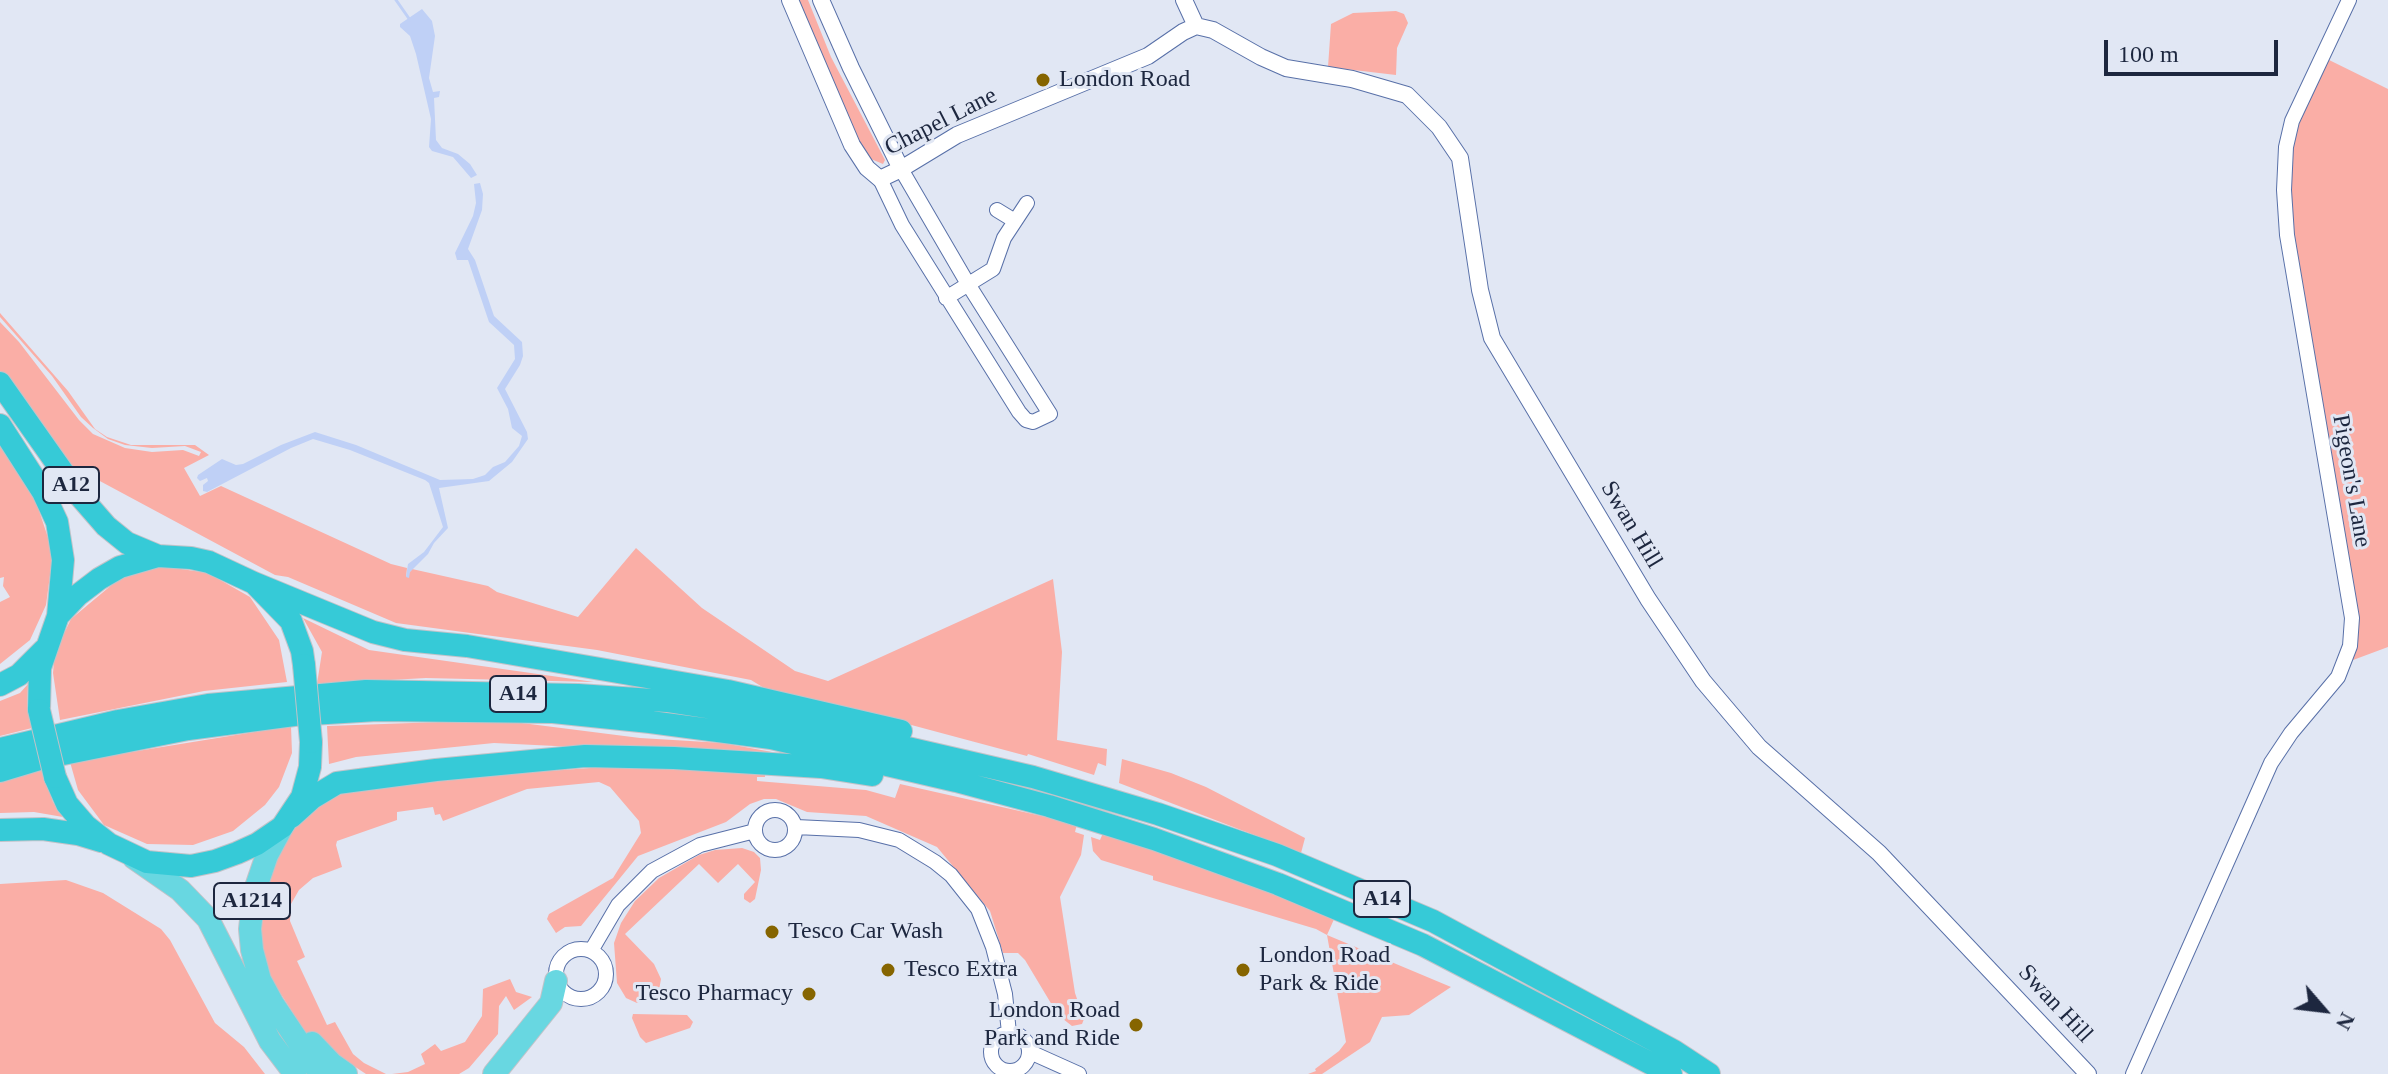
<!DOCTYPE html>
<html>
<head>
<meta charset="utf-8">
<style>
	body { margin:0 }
	#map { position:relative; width:2388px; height:1074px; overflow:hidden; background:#e1e7f4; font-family:"Times New Roman",serif }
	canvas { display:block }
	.north { position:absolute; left:2284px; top:970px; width:80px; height:80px; -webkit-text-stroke:6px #e1e7f4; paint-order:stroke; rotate:118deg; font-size:22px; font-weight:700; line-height:32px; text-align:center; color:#1d273f }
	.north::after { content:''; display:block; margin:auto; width:28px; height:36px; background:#1d273f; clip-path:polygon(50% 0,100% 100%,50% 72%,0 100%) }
	.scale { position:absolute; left:2104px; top:40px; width:174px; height:36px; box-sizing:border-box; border:4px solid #1d273f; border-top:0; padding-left:10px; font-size:24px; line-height:28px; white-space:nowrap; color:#1d273f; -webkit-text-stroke:6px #e1e7f4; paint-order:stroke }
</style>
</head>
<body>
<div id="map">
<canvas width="2388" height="1074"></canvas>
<div class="north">N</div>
<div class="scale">100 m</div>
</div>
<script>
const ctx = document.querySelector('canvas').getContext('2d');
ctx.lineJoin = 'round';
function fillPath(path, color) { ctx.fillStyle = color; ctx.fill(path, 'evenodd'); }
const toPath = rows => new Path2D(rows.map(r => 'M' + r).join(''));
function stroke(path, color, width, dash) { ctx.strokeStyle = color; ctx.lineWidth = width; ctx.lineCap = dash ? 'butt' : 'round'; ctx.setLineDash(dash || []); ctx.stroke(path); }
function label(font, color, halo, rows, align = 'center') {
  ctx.font = font + ' "Times New Roman",serif'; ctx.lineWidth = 6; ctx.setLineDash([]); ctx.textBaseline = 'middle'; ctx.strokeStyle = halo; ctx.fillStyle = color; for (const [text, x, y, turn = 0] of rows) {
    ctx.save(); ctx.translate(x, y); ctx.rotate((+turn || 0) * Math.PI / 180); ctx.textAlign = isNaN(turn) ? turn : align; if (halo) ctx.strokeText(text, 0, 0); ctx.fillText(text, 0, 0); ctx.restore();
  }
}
const green = toPath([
	[797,0,808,0,831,57,885,160,883,164,871,159,861,147],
	[1396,11,1404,14,1408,23,1397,48,1396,75,1328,67,1331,24,1353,13],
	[2323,57,2388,89,2388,647,2345,663,2350,646,2287,235,2286,147],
	[0,313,68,391,95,429,107,437,131,445,195,445,209,455,184,468,200,496,221,486,391,564,407,568,406,577,412,569,488,586,497,592,578,617,636,548,702,608,795,671,828,681,1053,579,1062,652,1057,740,1107,749,1106,766,1098,763,1094,775,1028,754,1027,756,889,719,769,691,751,680,597,650,396,623,288,577,275,575,70,465,0,371,0,322,19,342,79,420,93,434,125,448,152,452,183,450,199,456,201,452,185,446,152,448,125,445,108,439,93,428,81,417,52,376,0,317],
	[0,446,31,486,53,553,46,605,30,640,0,664,0,602,10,597,3,586,4,577,0,578],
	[161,566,208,573,250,597,279,640,287,682,204,691,60,720,53,673,55,652,71,619,126,573],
	[303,618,369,650,594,682,426,678,317,684,322,652],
	[28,684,27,706,32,728,0,736,0,701,20,693],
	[498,720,640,738,723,743,772,752,739,755,494,743,356,757,329,764,327,726],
	[291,726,292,753,279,787,265,805,233,831,193,845,147,844,104,825,78,790,70,762],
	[1122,759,1171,773,1206,787,1305,838,1301,853,1119,783],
	[605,767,765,770,765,777,757,777,757,781,866,790,895,798,900,784,1077,824,1075,832,1084,835,1081,855,1060,897,1075,993,1084,1019,1082,1024,1072,1026,1058,1015,1025,960,1018,953,1003,953,990,911,937,847,866,816,807,812,776,799,764,799,750,804,726,822,638,856,581,926,565,927,556,933,547,919,549,914,613,878,641,833,639,821,610,787,599,782,527,789,443,821,440,814,435,815,433,807,397,812,397,820,337,841,336,845,342,867,313,878,299,890,291,904,290,921,305,957,297,961,327,1025,335,1022,353,1054,364,1063,386,1074,366,1074,307,1035,270,977,254,919,274,849,312,802,352,789,431,779],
	[43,768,53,802,63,817,34,812,0,813,0,781],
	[1103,833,1308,904,1335,917,1327,935,1451,987,1409,1015,1382,1017,1370,1042,1322,1074,1308,1074,1316,1071,1315,1069,1339,1051,1346,1042,1327,935,1316,929,1153,880,1153,876,1101,860,1093,851,1091,837,1100,840],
	[742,848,754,852,760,858,761,870,755,899,750,903,744,899,744,894,755,882,738,864,718,883,699,864,625,934,654,964,661,979,659,990,651,998,637,1003,626,998,617,983,614,943,621,923,635,901,659,878,699,855,715,850],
	[66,880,103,893,161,929,170,940,215,1023,244,1047,265,1074,0,1074,0,884],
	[510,979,516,992,532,997,514,1010,506,996,499,1006,498,1034,469,1068,459,1074,392,1074,408,1072,425,1064,421,1054,435,1044,441,1051,465,1042,482,1016,483,989],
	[633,1014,687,1015,693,1022,690,1028,646,1043,640,1037,632,1018]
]);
const water = toPath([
	[422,9,432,21,435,36,429,78,433,92,440,91,439,97,434,98,436,140,442,148,458,154,470,164,477,175,471,178,453,157,432,151,429,147,431,119,416,54,410,36,400,27,400,24],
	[480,183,483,194,482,210,468,249,475,260,494,316,522,342,523,356,520,365,505,389,527,432,528,439,512,462,489,481,439,488,448,528,434,543,428,554,410,572,409,578,406,577,408,564,424,552,443,527,429,483,425,480,350,450,313,439,291,448,207,492,203,491,203,485,208,481,207,478,200,481,197,478,198,475,222,459,236,465,243,464,281,445,315,432,356,445,440,480,473,479,485,475,493,467,505,462,519,446,522,436,512,428,508,409,497,388,515,359,514,345,489,322,468,260,457,260,455,253,473,216,476,203,474,184]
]);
const stream = toPath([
	[396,0,410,20]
]);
const minor = toPath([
	[880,179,902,225,1019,412,1026,420,1033,422,1050,414,968,284,901,169],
	[997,210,1015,221],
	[946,298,993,269,1004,238,1027,203],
	'755 830a20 20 0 1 1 40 0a20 20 0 1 1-40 0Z',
	[796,827,859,830,899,840,935,862,951,875,978,909,993,947,1005,994,1009,1033],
	'556 974a25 25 0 1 1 50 0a25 25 0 1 1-50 0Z',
	[591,951,618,905,652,871,700,845,755,831],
	'991 1052a19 19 0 1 1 38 0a19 19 0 1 1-38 0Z',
	[1030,1052,1079,1074],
	[2133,1074,2271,763,2291,733,2338,677,2350,646,2352,618,2287,235,2284,190,2286,147,2292,121,2349,0]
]);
const tertiary = toPath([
	[790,0,852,145,867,168,880,179,901,169,957,135,1148,56,1183,32,1196,26,1213,30,1261,57,1286,68,1352,79,1407,95,1439,127,1460,158,1480,290,1492,338,1648,599,1703,681,1759,747,1879,853,2088,1074],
	[821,0,851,68,901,169],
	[1184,0,1196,26]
]);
const primary = toPath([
	[282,827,267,855,254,893,250,929,252,950,260,980,273,1004,320,1074],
	[134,858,180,890,208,919,270,1041,295,1074],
	[312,1043,332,1064,346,1074],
	[494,1074,551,1003,556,981]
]);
const trunk = toPath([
	[0,383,79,495,106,526,127,543,158,556],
	[0,425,43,492,57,522,63,560,58,616],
	[254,583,373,632,405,640,467,646,728,691,901,731],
	[0,685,19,675,44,650],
	[39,710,40,668,58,616,78,595,99,579,120,567,158,556,191,558,209,562,254,583,291,621,302,651,304,665],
	[0,749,118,721,208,705,366,691,578,695,667,701,782,719,1033,777,1158,814,1277,855,1433,921,1674,1051,1709,1074],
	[0,771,43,758,188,729,294,715,377,710,553,712,650,722,771,738,956,781,1049,806,1154,839,1278,884,1423,945,1671,1074],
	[55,777,67,804,86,826,109,844,147,862,191,866,215,861,237,853,257,844,282,827,302,797,310,767,311,742],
	[291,817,312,798,337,783,436,770,585,756,674,758,821,767,872,775],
	[0,830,43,829,78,834,101,841]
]);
const trunkBridge = toPath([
	[304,665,311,742],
	[39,710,55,777]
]);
const markers = [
	[1043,80,8,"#866500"],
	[772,932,8,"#866500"],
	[888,970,8,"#866500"],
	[1243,970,8,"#866500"],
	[809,994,8,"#866500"],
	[1136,1025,8,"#866500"]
];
const shields = [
	[71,485,56],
	[518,694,56],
	[1382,899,56],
	[252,901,76]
];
const shieldNames = [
	["A12",71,485],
	["A14",518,694],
	["A14",1382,899],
	["A1214",252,901]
];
const poiNames = [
	["London Road",1059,80],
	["Tesco Car Wash",788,932],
	["London Road",1259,956],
	["Park & Ride",1259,984],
	["Tesco Extra",904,970],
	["Tesco Pharmacy",793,994,"right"],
	["London Road",1120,1011,"right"],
	["Park and Ride",1120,1039,"right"]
];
const streetNames = [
	["Chapel Lane",941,122,-27],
	["Pigeon's Lane",2351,481,80],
	["Swan Hill",1631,525,59],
	["Swan Hill",2055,1004,47]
];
fillPath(green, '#faaea6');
fillPath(water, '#bfd0f6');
stroke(stream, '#bfd0f6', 3);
stroke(minor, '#5870a8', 16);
stroke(tertiary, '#5870a8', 18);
stroke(primary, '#c0c3c9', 24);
stroke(trunk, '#c0c3c9', 24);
stroke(minor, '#fff', 14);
stroke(tertiary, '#fff', 16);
stroke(primary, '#68d7e1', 22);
stroke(trunk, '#36cad7', 22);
stroke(trunkBridge, '#c0c3c9', 24, []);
stroke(trunkBridge, '#36cad7', 22);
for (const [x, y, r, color] of markers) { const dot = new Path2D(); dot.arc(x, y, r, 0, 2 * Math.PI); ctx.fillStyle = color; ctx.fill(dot); stroke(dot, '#e1e7f4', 3); }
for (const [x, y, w] of shields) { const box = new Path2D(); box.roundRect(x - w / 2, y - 18, w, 36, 6); ctx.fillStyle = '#e1e7f4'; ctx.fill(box); stroke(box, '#1d273f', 2); }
label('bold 22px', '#1d273f', null, shieldNames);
label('24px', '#1d273f', '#e1e7f4', poiNames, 'left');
label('24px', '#1d273f', '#e1e7f4', streetNames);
</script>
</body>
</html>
